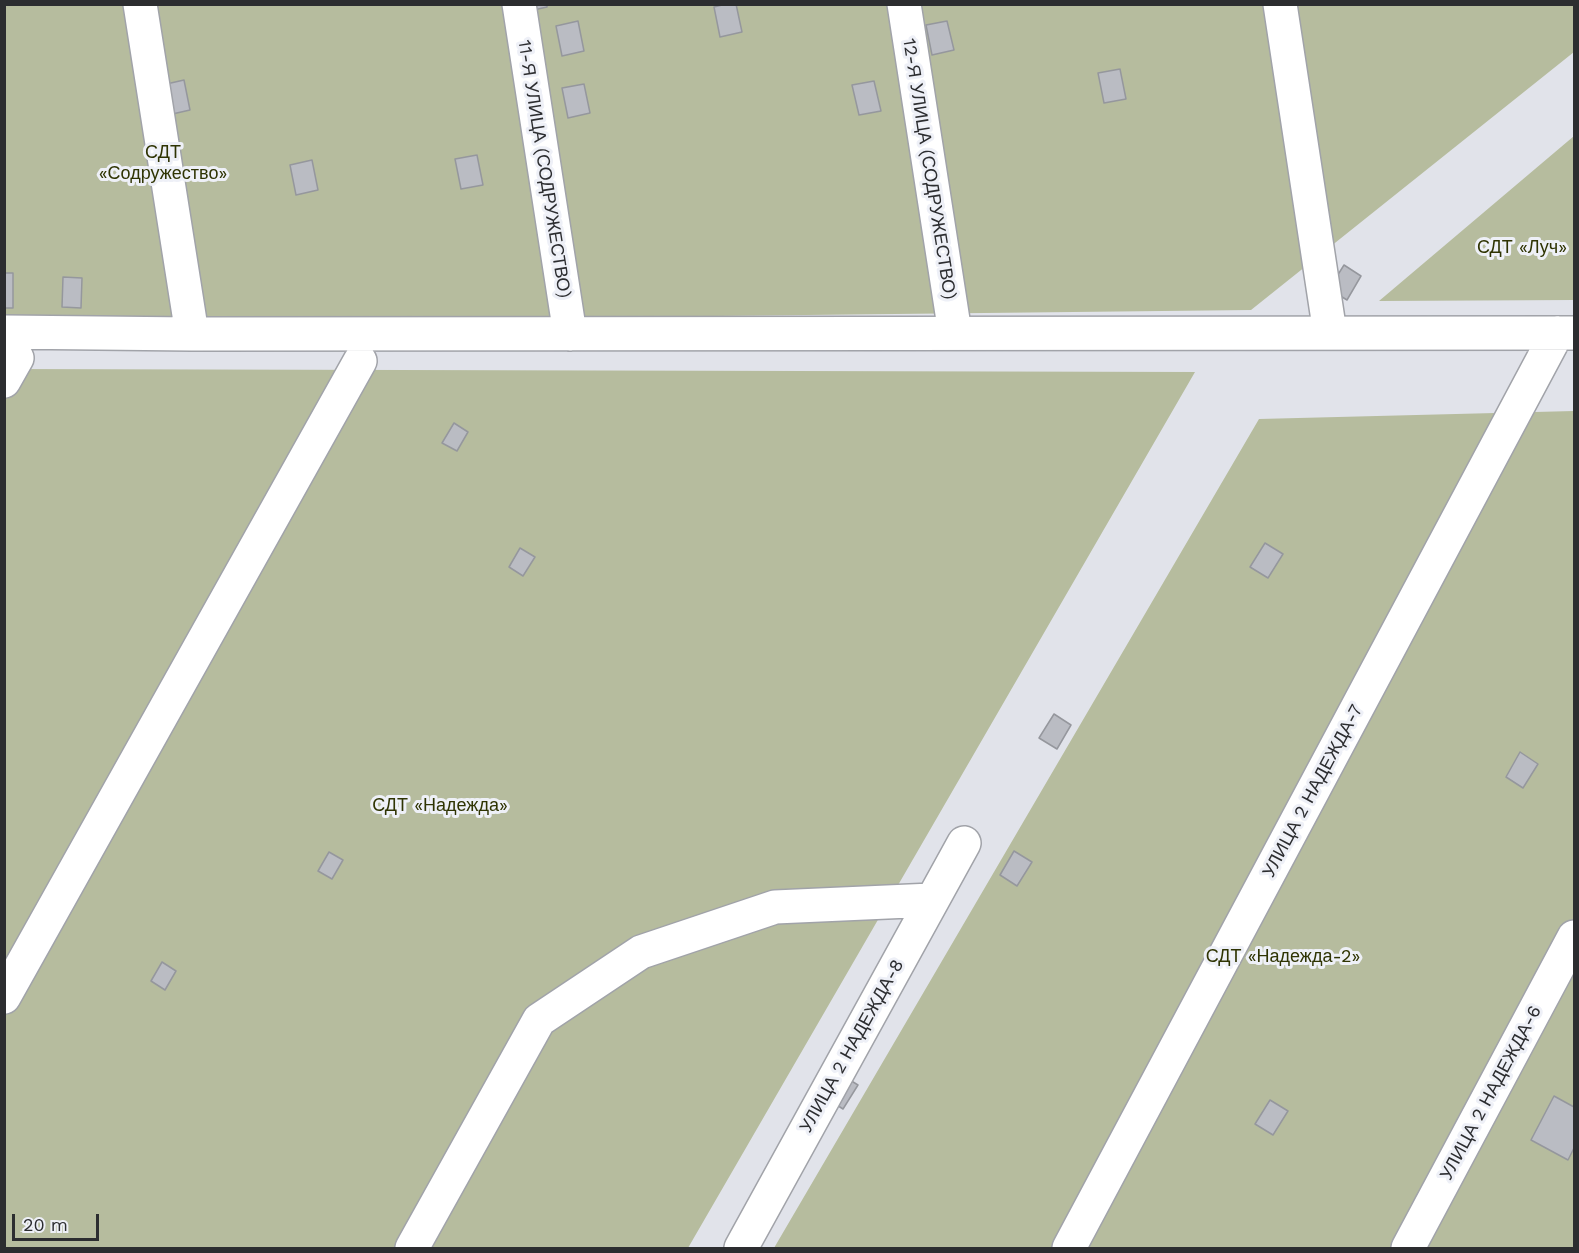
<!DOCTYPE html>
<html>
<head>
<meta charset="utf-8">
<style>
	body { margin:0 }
	#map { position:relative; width:1579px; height:1253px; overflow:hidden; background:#e1e3ea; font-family:"Work Sans",sans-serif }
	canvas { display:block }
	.frame { position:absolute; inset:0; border:6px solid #2c2d30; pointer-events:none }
	.scale { position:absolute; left:12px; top:1214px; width:87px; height:27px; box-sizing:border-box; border:3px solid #2c2d30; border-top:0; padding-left:8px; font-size:18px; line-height:21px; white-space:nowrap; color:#2c2d30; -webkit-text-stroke:4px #eef0f7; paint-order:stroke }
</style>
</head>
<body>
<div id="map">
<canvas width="1579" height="1253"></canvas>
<div class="frame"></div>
<div class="scale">20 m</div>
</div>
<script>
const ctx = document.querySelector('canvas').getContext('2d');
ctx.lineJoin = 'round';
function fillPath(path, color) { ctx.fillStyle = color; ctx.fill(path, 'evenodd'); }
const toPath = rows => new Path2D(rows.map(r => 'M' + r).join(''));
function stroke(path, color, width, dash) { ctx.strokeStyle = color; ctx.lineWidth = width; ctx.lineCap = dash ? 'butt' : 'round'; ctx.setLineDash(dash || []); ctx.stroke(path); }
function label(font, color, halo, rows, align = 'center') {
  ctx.font = font + ' "Work Sans",sans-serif'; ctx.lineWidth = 6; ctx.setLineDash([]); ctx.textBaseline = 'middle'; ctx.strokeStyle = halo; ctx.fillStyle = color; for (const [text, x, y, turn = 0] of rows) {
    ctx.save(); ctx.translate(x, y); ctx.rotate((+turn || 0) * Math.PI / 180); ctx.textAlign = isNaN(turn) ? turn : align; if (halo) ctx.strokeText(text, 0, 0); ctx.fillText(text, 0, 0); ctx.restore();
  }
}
const green = toPath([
	[1574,4,1574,52,1251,310,5,324,4,5],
	[1574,136,1574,300,1379,301],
	[5,369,1195,372,688,1248,5,1248],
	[1574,411,1574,1248,774,1248,1259,419]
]);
const building = toPath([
	[524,4,547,4,547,7,525,12,524,4],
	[726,4,736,4,742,32,720,37,714,7,726,4],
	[578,21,584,51,562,56,556,26,578,21],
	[947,21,954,50,932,55,926,25,947,21],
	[1120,69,1126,99,1104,103,1098,73,1120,69],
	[184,80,190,110,168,115,162,85,184,80],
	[874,81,881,111,859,115,852,85,874,81],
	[584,84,590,113,568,118,562,88,584,84],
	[477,155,483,185,461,189,455,159,477,155],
	[312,160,318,190,296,195,290,165,312,160],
	[1344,265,1361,276,1347,300,1329,289,1344,265],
	[4,273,13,273,13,308,4,308,4,273],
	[63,277,82,278,81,308,62,307,63,277],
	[454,423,468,432,457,451,442,443,454,423],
	[1265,543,1283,554,1268,578,1250,567,1265,543],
	[520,548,535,557,523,576,509,567,520,548],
	[1054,714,1071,725,1057,749,1039,738,1054,714],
	[1520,752,1538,764,1523,788,1506,777,1520,752],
	[1014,851,1032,862,1017,886,1000,875,1014,851],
	[329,852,343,860,332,879,318,871,329,852],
	[162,962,176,971,165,990,151,981,162,962],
	[840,1074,858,1085,843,1109,826,1098,840,1074],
	[1554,1096,1574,1107,1574,1148,1568,1160,1531,1140,1554,1096],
	[1270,1100,1288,1111,1273,1135,1255,1124,1270,1100]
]);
const minor = toPath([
	[140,4,192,334],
	[519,4,570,334],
	[904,4,955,333],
	[1280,4,1330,333],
	[4,332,192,334,1574,333],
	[4,381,17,358],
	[4,997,360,361],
	[412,1248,539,1020,641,952,775,907,932,900],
	[741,1248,964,843],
	[1069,1248,1557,333],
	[1408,1248,1574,937]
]);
const parkNames = [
	["СДТ",163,153],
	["«Содружество»",163,174],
	["СДТ «Луч»",1522,248],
	["СДТ «Надежда»",440,806],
	["СДТ «Надежда-2»",1283,957]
];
const streetNames = [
	["11-Я УЛИЦА (СОДРУЖЕСТВО)",544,169,81],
	["12-Я УЛИЦА (СОДРУЖЕСТВО)",929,169,81],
	["УЛИЦА 2 НАДЕЖДА-7",1313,791,-62],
	["УЛИЦА 2 НАДЕЖДА-8",852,1046,-61],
	["УЛИЦА 2 НАДЕЖДА-6",1491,1093,-62]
];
fillPath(green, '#b6bc9e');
fillPath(building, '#babcc3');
stroke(building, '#95979d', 1.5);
stroke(minor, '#a1a3a9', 36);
stroke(minor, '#fff', 33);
label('18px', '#2f3403', '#eef0f7', parkNames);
label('18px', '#2c2d30', '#eef0f7', streetNames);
</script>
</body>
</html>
